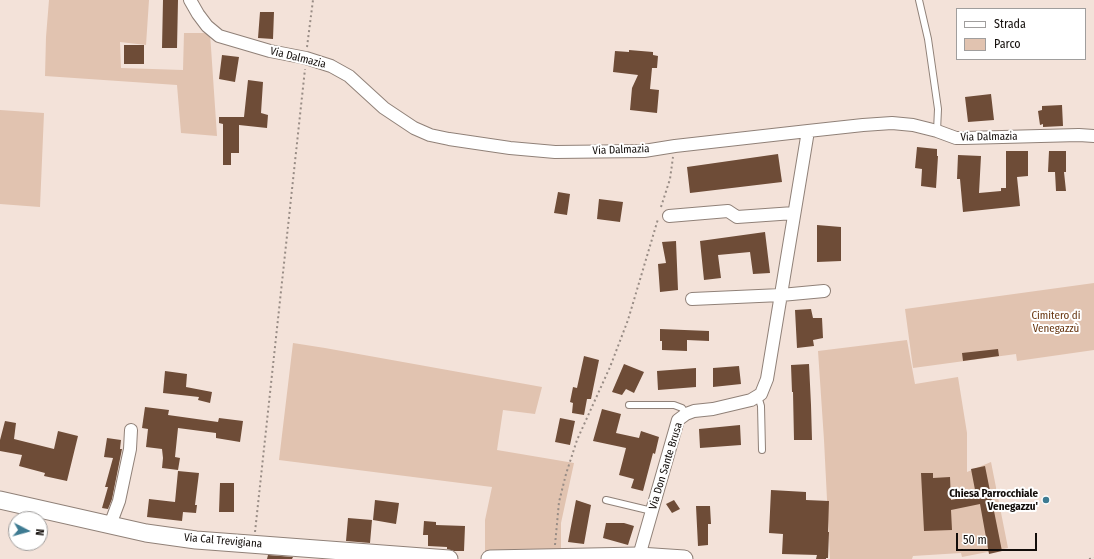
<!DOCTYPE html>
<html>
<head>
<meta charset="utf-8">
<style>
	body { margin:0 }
	#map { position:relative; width:1094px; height:559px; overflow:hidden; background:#f3e2d9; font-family:"Fira Sans Condensed",sans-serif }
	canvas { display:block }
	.legend { position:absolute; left:956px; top:8px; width:130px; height:52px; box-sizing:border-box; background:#fff; border:1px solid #a09e9d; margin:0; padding:5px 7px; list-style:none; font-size:12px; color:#120d0a }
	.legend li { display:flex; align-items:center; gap:8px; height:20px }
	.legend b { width:20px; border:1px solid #a09e9d }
	.north { position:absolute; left:8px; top:511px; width:40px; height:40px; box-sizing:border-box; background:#fff; border:1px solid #a09e9d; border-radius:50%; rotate:96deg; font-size:11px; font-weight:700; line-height:16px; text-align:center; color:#120d0a }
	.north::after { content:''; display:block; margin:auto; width:14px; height:18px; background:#3e7b92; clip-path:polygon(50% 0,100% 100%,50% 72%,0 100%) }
	.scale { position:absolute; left:956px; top:533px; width:81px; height:18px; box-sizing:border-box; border:2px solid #120d0a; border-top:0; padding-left:5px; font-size:12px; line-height:14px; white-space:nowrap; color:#120d0a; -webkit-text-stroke:3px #fff; paint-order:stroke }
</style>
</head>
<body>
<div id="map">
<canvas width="1094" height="559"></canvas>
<ul class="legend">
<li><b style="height:5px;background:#fff"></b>Strada</li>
<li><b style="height:11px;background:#e1c3b0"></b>Parco</li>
</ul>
<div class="north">N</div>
<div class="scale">50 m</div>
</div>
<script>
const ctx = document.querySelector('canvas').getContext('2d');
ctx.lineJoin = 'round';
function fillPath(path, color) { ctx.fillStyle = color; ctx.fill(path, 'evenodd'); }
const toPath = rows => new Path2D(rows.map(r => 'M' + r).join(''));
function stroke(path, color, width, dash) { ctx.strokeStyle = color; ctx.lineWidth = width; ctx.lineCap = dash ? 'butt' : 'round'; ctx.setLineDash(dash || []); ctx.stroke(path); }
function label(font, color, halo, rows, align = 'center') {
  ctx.font = font + ' "Fira Sans Condensed",sans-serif'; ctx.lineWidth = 4; ctx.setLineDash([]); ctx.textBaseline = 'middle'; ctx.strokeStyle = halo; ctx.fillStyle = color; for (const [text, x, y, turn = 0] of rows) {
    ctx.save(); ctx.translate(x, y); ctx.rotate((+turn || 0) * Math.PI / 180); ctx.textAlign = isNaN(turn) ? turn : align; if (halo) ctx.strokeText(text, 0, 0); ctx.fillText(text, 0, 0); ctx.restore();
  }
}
const green = toPath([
	[49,0,149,0,146,45,120,42,121,68,183,70,184,33,210,33,217,136,181,133,177,85,45,76,46,37],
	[0,110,44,113,40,207,0,204],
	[1094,283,1094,350,1017,361,1016,354,913,368,905,309],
	[907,340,915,384,958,377,967,433,967,472,991,462,1008,548,962,557,961,553,913,556,912,559,830,559,824,440,818,351],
	[293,343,325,348,542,387,535,414,503,410,497,450,574,463,561,523,561,552,485,554,485,520,492,487,279,460]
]);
const building = toPath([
	[163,0,178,0,177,48,162,48],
	[260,12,274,12,273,39,258,38],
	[124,45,144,45,144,64,124,64],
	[629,50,653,52,653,55,658,56,657,68,652,68,650,89,659,90,657,113,630,110,632,88,638,75,613,72,615,51,629,52],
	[222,55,239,57,235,82,219,79],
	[248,80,263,82,261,113,268,115,267,128,239,125,239,153,231,153,231,165,223,165,223,124,219,123,219,117,244,117],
	[991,94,994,120,968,122,965,97],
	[1062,105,1063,126,1043,127,1043,124,1040,125,1038,111,1042,110,1042,106],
	[917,147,937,149,937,156,938,156,936,188,921,186,922,169,915,168],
	[1006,151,1028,151,1028,176,1017,177,1020,206,963,212,960,179,957,179,958,155,981,156,979,193,1001,191,1001,188,1006,188],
	[1049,151,1066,151,1066,172,1064,172,1066,191,1056,191,1055,172,1048,172],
	[778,154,782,182,690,193,687,167],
	[558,192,570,194,567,215,554,213],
	[599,199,623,202,620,222,597,219],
	[817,225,841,227,841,261,817,262],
	[765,232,770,273,753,274,750,252,718,255,721,278,704,280,700,241],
	[676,241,678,290,660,292,658,264,666,263,662,242],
	[811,309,813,318,822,318,823,338,813,340,814,346,797,348,795,310],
	[660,329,709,331,709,341,687,340,687,351,662,350,662,341,660,341],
	[998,349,999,356,963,361,962,353],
	[584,356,599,360,591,399,587,399,584,415,572,413,573,403,570,402,573,387,577,388],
	[624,364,644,372,634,393,626,389,622,395,612,392],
	[809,364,811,405,812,440,794,440,793,392,792,392,791,365],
	[739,366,741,384,713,387,713,368],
	[696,368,696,387,658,390,657,371],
	[165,371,187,374,186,387,212,392,210,403,198,400,199,397,163,393],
	[145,407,169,410,168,415,218,422,219,418,243,421,240,442,216,438,216,433,178,428,175,457,180,458,178,470,162,468,163,458,162,449,146,447,148,429,142,428],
	[602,409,621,414,616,433,639,438,641,431,659,437,655,454,653,453,643,491,631,488,634,479,619,475,626,448,593,441],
	[560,418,575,421,570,445,555,442],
	[5,421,16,423,14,439,54,449,58,431,78,436,67,481,44,476,45,473,19,466,22,455,0,451,0,440],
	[740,425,741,445,700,448,699,429],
	[107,438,121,440,120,449,122,449,112,499,108,509,102,508,108,487,105,487,113,458,104,457],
	[985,466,1002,551,989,554,980,504,951,510,952,530,924,531,921,473,933,473,933,478,950,477,951,500,976,495,971,469],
	[178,471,199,473,195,505,197,505,196,513,183,512,182,521,147,517,149,499,175,502],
	[220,483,234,483,234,512,219,512],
	[771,490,806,492,806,500,829,501,828,532,829,532,828,558,826,558,826,559,816,559,817,555,782,554,783,534,769,533],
	[375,500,399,503,396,524,373,520],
	[576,500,591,505,584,544,568,542],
	[674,500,680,509,672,513,666,504],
	[696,506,710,506,711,524,708,524,708,545,698,546],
	[348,518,372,520,370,543,346,541],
	[424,521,436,522,436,525,465,526,464,551,454,551,447,549,447,547,428,546,428,535,423,535],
	[606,523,624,523,634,526,628,545,603,538],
	[268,555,293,557,292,559,267,559]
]);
const path = toPath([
	[307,47,313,0],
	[661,207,670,179,673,157],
	[255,532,305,69],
	[555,545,559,502,566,474,577,440,610,367,628,320,658,219],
	[1089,559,1094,558]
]);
const lane = toPath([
	[919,0,928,39,938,109,937,131],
	[758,396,761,406,762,450],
	[629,405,674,405,682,408,686,414],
	[606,500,652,511]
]);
const street = toPath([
	[190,0,198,14,207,26,219,36,270,51,306,58,331,66,349,76,384,108,414,128,430,135,449,139,510,148,555,152,644,151,675,146,808,131,863,125,892,123,913,125,937,131,956,138,964,138,1079,135,1094,136],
	[669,216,728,211,737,217,794,213],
	[692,299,781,295,824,291],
	[110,525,119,501,130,449,131,430],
	[639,556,678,420,686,414,694,411,713,409,751,400,761,394,767,379,808,131]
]);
const secondary = toPath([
	[0,500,146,533,196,540,449,559],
	[490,559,639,556,684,559]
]);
const markers = [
	[1046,500,4,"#3e7b92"]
];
const streetNames = [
	["Via Dalmazia",298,58,14],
	["Via Dalmazia",989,137,-1],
	["Via Dalmazia",621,150,-2],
	["Via Don Sante Brusa",666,466,-73],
	["Via Cal Trevigiana",223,541,5]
];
const parkNames = [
	["Cimitero di",1056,316],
	["Venegazzù",1056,329]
];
const poiNames = [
	["Chiesa Parrocchiale",1038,494],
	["Venegazzu'",1038,507]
];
fillPath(green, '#e1c3b0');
fillPath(building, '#6e4c37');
stroke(lane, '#908178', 8);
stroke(street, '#908178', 14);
stroke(secondary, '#908178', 19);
stroke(path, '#988c85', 2, [2, 3]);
stroke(lane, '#fff', 6);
stroke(street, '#fff', 12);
stroke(secondary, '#fff', 17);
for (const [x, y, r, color] of markers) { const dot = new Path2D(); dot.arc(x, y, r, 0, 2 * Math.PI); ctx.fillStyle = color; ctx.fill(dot); stroke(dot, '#fff', 1.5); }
label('11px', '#120d0a', '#fff', streetNames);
label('11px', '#67350f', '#fff', parkNames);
label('bold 11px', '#120d0a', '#fff', poiNames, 'right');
</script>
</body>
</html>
